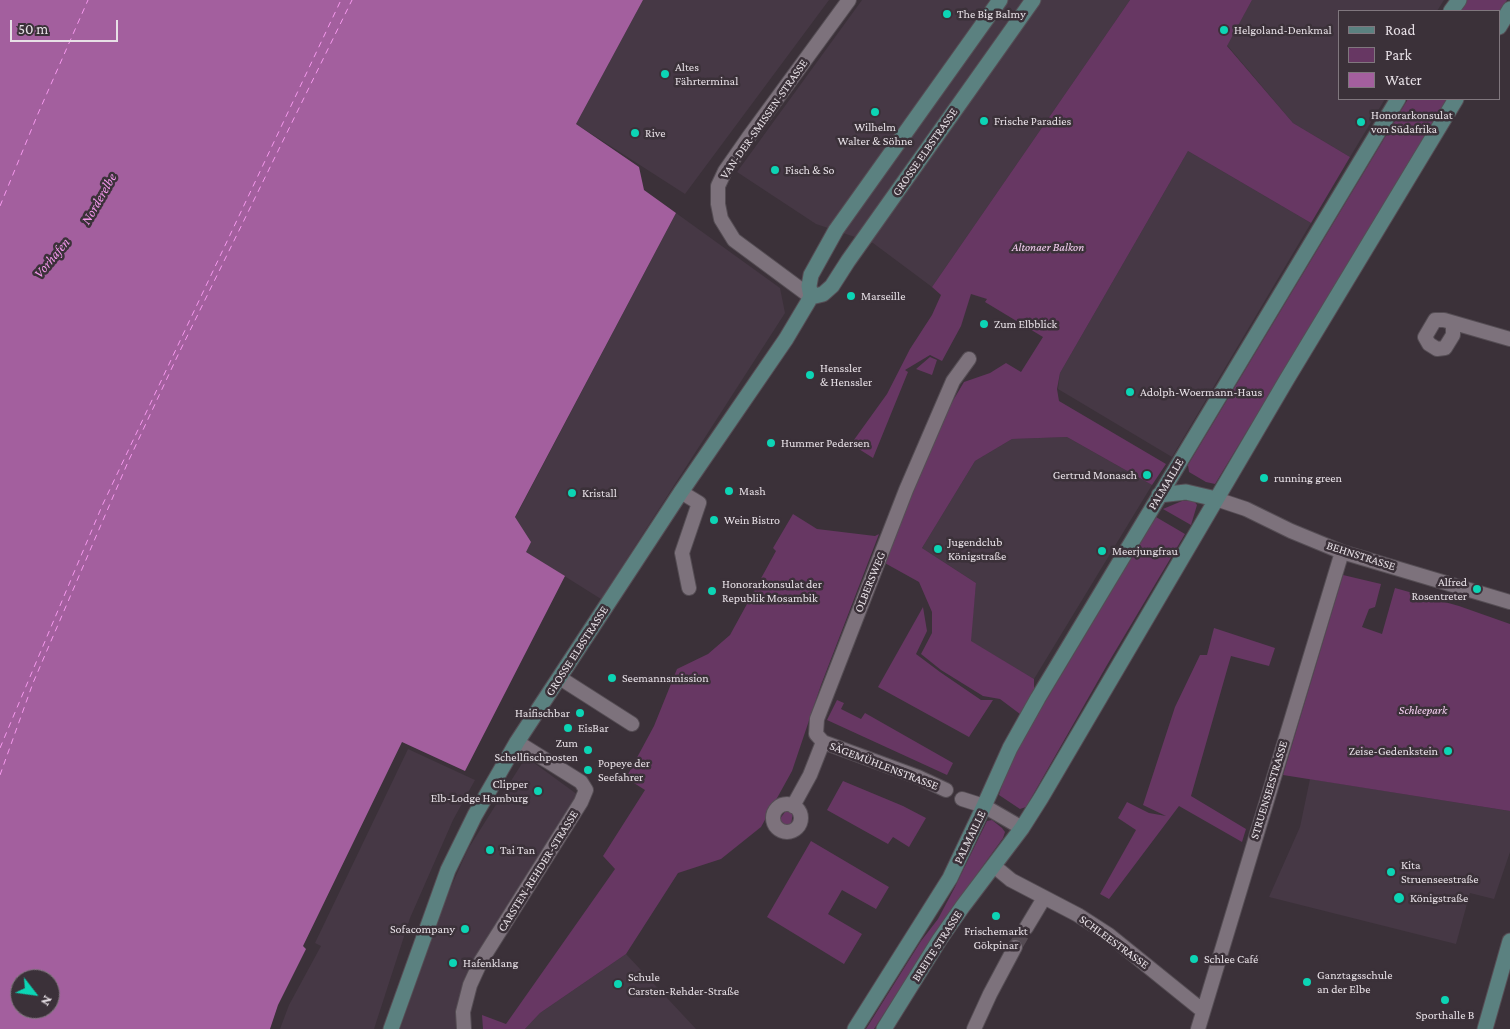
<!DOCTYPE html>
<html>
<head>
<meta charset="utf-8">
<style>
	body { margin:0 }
	#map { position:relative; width:1510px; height:1029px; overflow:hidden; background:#3b3139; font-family:"Crimson Pro",serif }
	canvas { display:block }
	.legend { position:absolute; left:1338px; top:10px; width:162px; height:90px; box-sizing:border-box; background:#3b3139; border:1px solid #80777e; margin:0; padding:6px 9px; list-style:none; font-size:15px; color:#e7e0e6 }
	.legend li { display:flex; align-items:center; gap:10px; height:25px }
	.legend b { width:25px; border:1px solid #80777e }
	.north { position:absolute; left:10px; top:969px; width:50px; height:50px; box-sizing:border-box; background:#3b3139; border:1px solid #80777e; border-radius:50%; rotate:120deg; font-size:14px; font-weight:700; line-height:20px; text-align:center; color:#e7e0e6 }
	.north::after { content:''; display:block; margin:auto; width:18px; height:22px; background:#0cd5b5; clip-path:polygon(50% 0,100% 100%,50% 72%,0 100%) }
	.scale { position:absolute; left:10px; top:20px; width:108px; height:22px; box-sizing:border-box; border:2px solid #e7e0e6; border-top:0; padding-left:6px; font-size:15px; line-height:18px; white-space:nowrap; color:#e7e0e6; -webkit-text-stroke:4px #3b3139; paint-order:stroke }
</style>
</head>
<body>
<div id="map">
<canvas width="1510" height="1029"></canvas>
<ul class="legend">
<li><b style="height:6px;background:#5b8180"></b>Road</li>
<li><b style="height:14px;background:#673763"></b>Park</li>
<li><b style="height:14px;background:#a35f9e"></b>Water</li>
</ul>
<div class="north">N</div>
<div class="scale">50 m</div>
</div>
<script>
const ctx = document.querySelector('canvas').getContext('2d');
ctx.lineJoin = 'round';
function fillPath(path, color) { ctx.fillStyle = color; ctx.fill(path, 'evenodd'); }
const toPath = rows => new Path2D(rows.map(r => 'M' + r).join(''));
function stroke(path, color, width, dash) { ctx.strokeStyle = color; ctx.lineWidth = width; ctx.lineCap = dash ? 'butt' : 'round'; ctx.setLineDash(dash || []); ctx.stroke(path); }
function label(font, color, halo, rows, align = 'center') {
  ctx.font = font + ' "Crimson Pro",serif'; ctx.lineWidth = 5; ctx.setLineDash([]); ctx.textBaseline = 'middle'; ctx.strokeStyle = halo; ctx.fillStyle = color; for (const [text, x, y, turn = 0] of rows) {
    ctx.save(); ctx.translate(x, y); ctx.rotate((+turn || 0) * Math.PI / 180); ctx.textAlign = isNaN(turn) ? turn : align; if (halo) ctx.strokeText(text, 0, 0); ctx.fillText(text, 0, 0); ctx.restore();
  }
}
const built = toPath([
	[643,0,829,0,685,194,576,124],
	[862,0,1130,0,932,287,873,243,816,224,737,172],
	[1252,0,1444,0,1437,11,1339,11,1339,99,1385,99,1350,157,1293,123,1227,45],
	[1188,151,1311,223,1172,457,1058,389,1060,373],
	[676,213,780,288,785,313,601,599,526,552,515,518],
	[1067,437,1152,485,1034,679,970,641,976,583,922,548,975,461,1012,439],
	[408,749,475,780,453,820,410,918,374,1029,280,1029,289,1005,321,946,315,943],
	[526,757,578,795,482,954,460,1029,400,1029,446,898,468,849],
	[1310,779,1510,811,1510,852,1494,899,1470,893,1456,944,1269,897,1300,827],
	[626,954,696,1029,525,1029,540,1013]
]);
const green = toPath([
	[1130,0,1252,0,1227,46,1293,123,1350,157,1311,223,1188,151,1060,373,1057,389,1059,401,1166,464,1152,485,1067,437,1012,439,975,461,922,548,976,583,971,641,1034,679,1034,689,1020,714,1000,699,983,696,941,670,921,654,932,633,932,612,919,582,883,562,939,424,964,382,990,373,1006,363,1021,372,1043,337,985,302,987,299,971,294,961,326,942,361,930,355,905,370,908,372,873,458,851,444,887,394,910,349,932,315,941,295,932,287],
	[1467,0,1507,0,1499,14,1499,11,1460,11],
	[1408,99,1448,99,1215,484,1206,482,1189,472,1188,465],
	[930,357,937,360,932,375,916,369],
	[1182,501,1194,501,1197,505,1191,525,1163,509],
	[793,514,817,529,875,536,879,534,821,685,792,771,761,827,721,859,678,873,626,954,540,1013,525,1029,483,1029,482,1015,506,1024,615,869,603,856,645,790,626,778,654,726,677,669,708,654,730,635,776,551,773,548],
	[1156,517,1185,534,1107,665,1026,807,1020,809,999,795,1004,778,1017,749],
	[1343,575,1381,584,1375,607,1369,609,1362,627,1382,634,1395,588,1459,606,1510,624,1510,811,1283,775],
	[923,607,927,631,916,654,940,672,981,700,993,700,969,737,878,687],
	[1214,628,1275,648,1269,666,1231,656,1191,796,1246,829,1242,842,1179,806,1109,899,1100,894,1136,830,1118,818,1127,802,1149,813,1166,816,1143,805,1175,707,1200,655,1207,655],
	[837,700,844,703,841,709,861,719,865,713,953,763,947,775,827,720],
	[843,781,903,806,926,818,909,847,893,837,888,844,827,810],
	[788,808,793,812,791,825,787,828,781,826,779,820],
	[992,820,1002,828,1005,832,1003,838,948,914,874,1029,866,1029,921,941,938,919,955,887,987,821],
	[811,841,889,887,876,909,842,890,828,914,862,934,844,964,767,917]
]);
const water = toPath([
	[0,0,643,0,576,124,639,167,644,190,676,213,515,517,531,542,526,552,565,576,465,771,402,742,303,946,306,949,278,1005,270,1029,0,1029],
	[20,979,50,979,50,1009,20,1009]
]);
const ferry = toPath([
	[0,206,37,116,88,0],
	[0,748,102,506,341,0],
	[0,775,33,683,128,462,177,357,352,0]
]);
const streetTunnel = toPath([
	[1015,947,1026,928]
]);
const street = toPath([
	[811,297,734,240,721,219,718,204,718,186,725,171,748,138,849,0],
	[1453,323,1453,335,1445,348,1437,349,1429,344,1425,337,1435,320,1444,320,1510,339],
	[681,492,699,503,682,553,689,588],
	[1216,499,1246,509,1291,531,1342,552,1510,602],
	[560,678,632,724],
	[946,790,918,777,823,742,816,734,817,719,906,490,953,381,969,359],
	[962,799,984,806,1022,828],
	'773 818a14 14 0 1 1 28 0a14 14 0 1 1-28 0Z',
	[793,806,810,775,823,742],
	[994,866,1011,880,1078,915,1109,935,1203,1011],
	[1026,928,1044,898],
	[464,1029,463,1012,470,985,481,961,581,802,586,790,581,782,517,742],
	[974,1029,990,994,1015,947],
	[1198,1029,1342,552]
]);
const secondary = toPath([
	[1451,11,1459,0],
	[1499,27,1510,9],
	[811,297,809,286,811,275,836,230,1000,0],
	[1159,495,1186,492,1216,499],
	[391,1029,448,870,475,815,517,742,681,492,786,339,811,297,823,294,832,286,848,261,1033,0],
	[855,1029,950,878,984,806,1010,748,1038,698,1398,99],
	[884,1029,940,939,963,906,1022,828,1041,798,1287,379,1456,99],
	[1485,1029,1510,941]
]);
const markers = [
	[947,14,5,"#0cd5b5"],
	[1224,30,5,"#0cd5b5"],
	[665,74,5,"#0cd5b5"],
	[875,112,5,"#0cd5b5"],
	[984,121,5,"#0cd5b5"],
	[1361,122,5,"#0cd5b5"],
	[635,133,5,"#0cd5b5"],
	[775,170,5,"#0cd5b5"],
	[851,296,5,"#0cd5b5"],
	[984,324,5,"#0cd5b5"],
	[810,375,5,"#0cd5b5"],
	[1130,392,5,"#0cd5b5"],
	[771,443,5,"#0cd5b5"],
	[1147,475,5,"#0cd5b5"],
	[1264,478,5,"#0cd5b5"],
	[729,491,5,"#0cd5b5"],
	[572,493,5,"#0cd5b5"],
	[714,520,5,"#0cd5b5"],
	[938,549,5,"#0cd5b5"],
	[1102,551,5,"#0cd5b5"],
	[1477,589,5,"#0cd5b5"],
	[712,591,5,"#0cd5b5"],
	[612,678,5,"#0cd5b5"],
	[580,713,5,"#0cd5b5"],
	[568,728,5,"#0cd5b5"],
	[588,750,5,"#0cd5b5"],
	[1448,751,5,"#0cd5b5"],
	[588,770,5,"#0cd5b5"],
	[538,791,5,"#0cd5b5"],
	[490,850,5,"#0cd5b5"],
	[1391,872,5,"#0cd5b5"],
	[1399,898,6,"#0cd5b5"],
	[996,916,5,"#0cd5b5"],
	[465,929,5,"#0cd5b5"],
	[1194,959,5,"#0cd5b5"],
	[453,963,5,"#0cd5b5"],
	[1307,982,5,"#0cd5b5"],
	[618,984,5,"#0cd5b5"],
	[1445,1000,5,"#0cd5b5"]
];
const poiNames = [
	["The Big Balmy",957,14],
	["Helgoland-Denkmal",1234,30],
	["Altes",675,67],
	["Fährterminal",675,81],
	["Honorarkonsulat",1371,115],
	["von Südafrika",1371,129],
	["Frische Paradies",994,121],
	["Wilhelm",875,127,"center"],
	["Walter & Söhne",875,141,"center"],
	["Rive",645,133],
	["Fisch & So",785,170],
	["Marseille",861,296],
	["Zum Elbblick",994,324],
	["Henssler",820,368],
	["& Henssler",820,382],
	["Adolph-Woermann-Haus",1140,392],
	["Hummer Pedersen",781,443],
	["Gertrud Monasch",1137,475,"right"],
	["running green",1274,478],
	["Mash",739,491],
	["Kristall",582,493],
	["Wein Bistro",724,520],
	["Jugendclub",948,542],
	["Königstraße",948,556],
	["Meerjungfrau",1112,551],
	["Alfred",1467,582,"right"],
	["Rosentreter",1467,596,"right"],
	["Honorarkonsulat der",722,584],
	["Republik Mosambik",722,598],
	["Seemannsmission",622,678],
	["Haifischbar",570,713,"right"],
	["EisBar",578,728],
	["Zum",578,743,"right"],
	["Schellfischposten",578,757,"right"],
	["Zeise-Gedenkstein",1438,751,"right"],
	["Popeye der",598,763],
	["Seefahrer",598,777],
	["Clipper",528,784,"right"],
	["Elb-Lodge Hamburg",528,798,"right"],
	["Tai Tan",500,850],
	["Kita",1401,865],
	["Struenseestraße",1401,879],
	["Königstraße",1410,898],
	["Sofacompany",455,929,"right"],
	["Frischemarkt",996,931,"center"],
	["Gökpinar",996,945,"center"],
	["Schlee Café",1204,959],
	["Hafenklang",463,963],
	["Ganztagsschule",1317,975],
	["an der Elbe",1317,989],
	["Schule",628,977],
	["Carsten-Rehder-Straße",628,991],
	["Sporthalle B",1445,1015,"center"]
];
const streetNames = [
	["VAN-DER-SMISSEN-STRASSE",764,119,-55],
	["GROSSE ELBSTRASSE",925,152,-55],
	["PALMAILLE",1166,484,-59],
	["BEHNSTRASSE",1361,556,18],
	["OLBERSWEG",870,582,-68],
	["GROSSE ELBSTRASSE",577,651,-57],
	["SÄGEMÜHLENSTRASSE",884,766,21],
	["STRUENSEESTRASSE",1269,790,-73],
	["PALMAILLE",970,837,-64],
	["CARSTEN-REHDER-STRASSE",538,871,-58],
	["SCHLEESTRASSE",1114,942,36],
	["BREITE STRASSE",937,946,-57]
];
const parkNames = [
	["Altonaer Balkon",1048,247],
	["Schleepark",1423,710]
];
const waterNames = [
	["Norderelbe",99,199,-60],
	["Vorhafen",52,258,-50]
];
fillPath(built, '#463845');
fillPath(green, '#673763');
fillPath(water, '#a35f9e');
stroke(ferry, '#f598ed', 1, [6, 5]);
stroke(streetTunnel, '#554b53', 14, [14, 7]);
stroke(street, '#554d54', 16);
stroke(secondary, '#554d54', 17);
stroke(street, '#7d727c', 14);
stroke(secondary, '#5b8180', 15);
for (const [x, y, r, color] of markers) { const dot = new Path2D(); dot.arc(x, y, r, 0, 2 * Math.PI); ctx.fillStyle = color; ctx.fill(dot); stroke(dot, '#3b3139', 2); }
label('12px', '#e7e0e6', '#3b3139', poiNames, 'left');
label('12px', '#e7e0e6', '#3b3139', streetNames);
label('italic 12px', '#f8d2f4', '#3b3139', parkNames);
label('italic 14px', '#f598ed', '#3b3139', waterNames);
</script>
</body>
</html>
